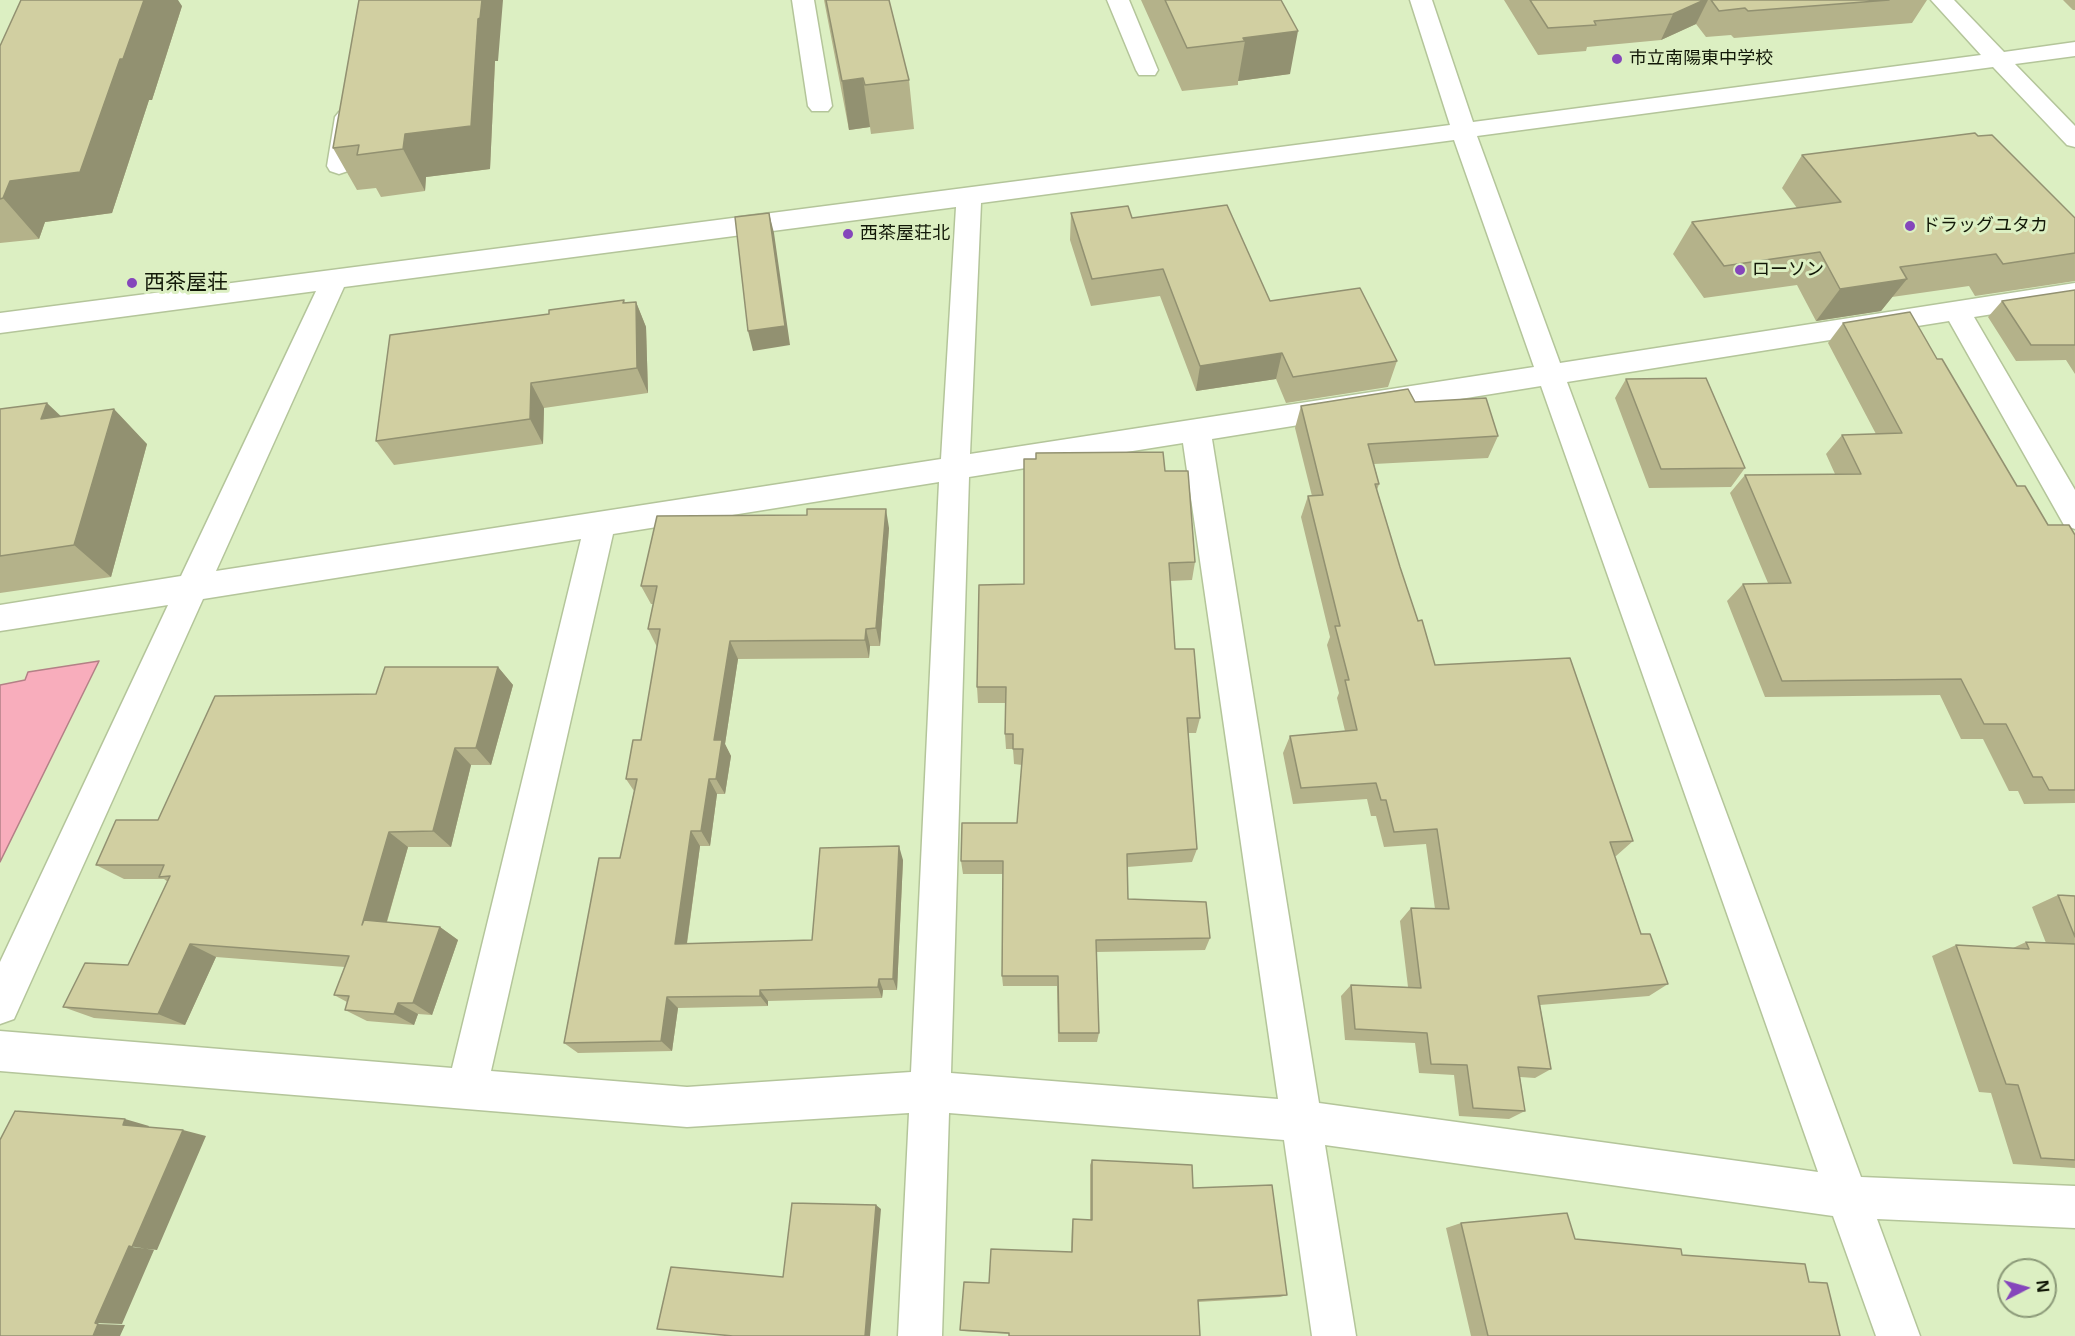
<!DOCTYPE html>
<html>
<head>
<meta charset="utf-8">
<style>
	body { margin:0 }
	#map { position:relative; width:2075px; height:1336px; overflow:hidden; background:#dcefc2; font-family:"Noto Sans",sans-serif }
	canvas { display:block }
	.north { position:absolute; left:1997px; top:1258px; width:60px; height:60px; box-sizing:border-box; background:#dcefc2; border:2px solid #8b9978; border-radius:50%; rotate:84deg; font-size:16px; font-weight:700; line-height:24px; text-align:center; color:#121808 }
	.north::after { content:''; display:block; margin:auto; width:21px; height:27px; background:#8546bb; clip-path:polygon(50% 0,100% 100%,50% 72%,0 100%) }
</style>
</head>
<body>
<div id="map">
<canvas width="2075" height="1336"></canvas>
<div class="north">N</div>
</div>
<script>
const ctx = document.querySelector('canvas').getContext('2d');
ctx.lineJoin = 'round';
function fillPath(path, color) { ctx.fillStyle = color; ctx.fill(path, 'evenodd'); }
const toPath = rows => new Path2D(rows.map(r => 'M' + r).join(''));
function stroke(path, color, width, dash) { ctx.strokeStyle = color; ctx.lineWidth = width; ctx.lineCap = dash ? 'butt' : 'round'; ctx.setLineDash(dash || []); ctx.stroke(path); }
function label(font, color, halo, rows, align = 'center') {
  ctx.font = font + ' "Noto Sans","Noto Sans JP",sans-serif'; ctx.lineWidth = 6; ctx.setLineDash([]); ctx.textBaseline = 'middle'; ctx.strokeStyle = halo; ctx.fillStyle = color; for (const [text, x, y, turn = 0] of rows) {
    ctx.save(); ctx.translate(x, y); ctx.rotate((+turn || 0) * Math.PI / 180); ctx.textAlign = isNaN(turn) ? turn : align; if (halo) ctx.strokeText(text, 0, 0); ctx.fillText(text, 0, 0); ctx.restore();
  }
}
const water = toPath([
	[99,661,0,862,0,685,25,680,28,672,99,661]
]);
const minor = toPath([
	[792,0,814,0,832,106,828,111,812,111,808,106,792,0],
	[1107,0,1129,0,1158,70,1155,75,1139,75,1136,70,1107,0],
	[1410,0,1432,0,1473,122,1981,55,1931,0,1954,0,2004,52,2075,42,2075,56,2015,64,2075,126,2075,147,2067,145,1993,67,1477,136,1560,363,2075,283,2075,301,1974,317,2075,490,2075,529,2064,525,1949,321,1567,382,1861,1177,2075,1186,2075,1228,1877,1219,1920,1336,1876,1336,1833,1216,1325,1145,1356,1336,1312,1336,1284,1140,949,1113,942,1336,898,1336,909,1113,687,1127,0,1071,0,1031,452,1068,581,539,203,599,14,1019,0,1024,0,962,168,605,0,631,0,605,181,576,316,291,0,333,0,313,1450,125,1410,0],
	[1454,140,1534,367,970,454,981,203,1454,140],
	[956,207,941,459,216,571,344,287,956,207],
	[1541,386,1818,1172,1319,1103,1212,439,1541,386],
	[1183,443,1278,1099,951,1073,969,477,1183,443],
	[939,482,911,1072,687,1087,491,1071,613,534,939,482],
	[347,110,355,112,359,117,351,166,348,171,339,174,330,171,327,166,335,117,339,112,347,110]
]);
const wall = toPath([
	[359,0,498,61,495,61,490,169,426,177,425,191,381,197,376,188,357,190,333,148],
	[824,0,889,0,909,80,914,129,871,134,870,127,849,130],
	[1141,0,1281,0,1290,74,1238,81,1238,85,1182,91],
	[1504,0,1927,0,1912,23,1734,38,1731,35,1706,37,1696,24,1661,40,1587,47,1586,51,1538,55],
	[2063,0,2075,0,2075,10,2073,10],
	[182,6,152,100,149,100,112,213,45,222,39,239,0,243,0,46],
	[1802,155,2075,218,2075,281,1975,296,1969,286,1892,297,1881,311,1816,321,1797,285,1704,298,1673,254,1692,222,1797,208,1782,188],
	[1071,213,1132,218,1270,301,1397,361,1388,387,1286,403,1276,379,1196,391,1160,296,1091,306,1070,240],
	[2075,290,2075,374,2066,360,2016,361,1988,317,2002,301],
	[624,300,625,303,636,302,646,327,648,393,544,408,543,444,394,465,376,441,549,314],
	[1843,323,1937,359,2017,486,2048,525,2075,535,2075,803,2024,804,2018,791,2009,791,1983,739,1961,739,1940,695,1765,697,1727,601,1743,584,1768,583,1730,493,1745,475,1835,474,1826,454,1842,435,1876,434,1828,343],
	[1626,379,1745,468,1731,487,1649,488,1615,398],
	[1415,402,1498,436,1488,458,1374,464,1379,484,1377,490,1400,567,1418,621,1435,665,1633,841,1616,856,1615,856,1641,934,1668,984,1649,996,1540,1005,1551,1069,1535,1078,1520,1077,1525,1111,1509,1119,1459,1116,1454,1075,1419,1073,1415,1043,1345,1040,1341,996,1351,985,1408,987,1400,921,1411,908,1435,909,1426,844,1384,847,1376,816,1371,816,1367,799,1293,804,1283,753,1290,736,1345,731,1337,698,1339,693,1327,645,1330,637,1301,517,1308,496,1312,496,1295,428,1301,406],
	[0,409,62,417,147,444,111,577,0,593],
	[1036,459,1165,471,1195,562,1192,580,1170,581,1175,649,1200,718,1196,733,1188,733,1197,849,1192,862,1127,867,1128,899,1210,938,1205,950,1096,952,1099,1033,1097,1042,1058,1042,1057,986,1003,986,1002,976,1003,874,963,874,961,861,1017,823,1022,765,1014,764,1013,749,1006,749,1005,734,1006,703,978,703,977,687,1024,584],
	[889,528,880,646,870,646,869,658,738,659,725,744,731,756,725,794,717,794,710,846,700,846,687,944,812,940,903,860,897,990,883,990,882,998,768,1001,768,1006,678,1008,672,1051,578,1053,564,1043,620,858,634,791,626,779,641,740,657,647,648,629,653,604,651,604,641,586],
	[498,667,513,685,491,765,471,765,451,847,408,847,387,922,440,927,458,940,432,1015,418,1014,414,1025,367,1021,345,1010,347,1002,334,995,345,967,216,957,185,1025,94,1018,63,1007,128,965,168,882,164,879,124,879,96,865,158,820],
	[2058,895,2075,896,2075,1168,2013,1164,1991,1093,1979,1092,1932,956,1956,945,2013,948,2026,942,2046,943,2032,907],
	[1092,1160,1193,1188,1287,1295,1280,1297,1198,1302,1009,1334,962,1331,960,1330,1071,1252,1072,1224,1073,1219,1090,1220,1090,1165],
	[1461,1223,1682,1255,1809,1282,1840,1336,1471,1336,1446,1228]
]);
const shadedWall = toPath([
	[144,0,178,0,182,6,152,100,149,100,112,213,45,222,39,239,3,198,10,181,120,59],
	[482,0,503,0,498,61,495,61,490,169,426,177,425,191,403,149,405,134],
	[1704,0,1708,0,1696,24,1661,40,1673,14],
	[1298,31,1290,74,1238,81,1245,41,1243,38],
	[863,78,870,127,849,130,842,81],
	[769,213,774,233,790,345,753,351,748,331],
	[1907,279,1881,311,1816,321,1840,289],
	[636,302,646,327,648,393,637,368],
	[1282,353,1276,379,1196,391,1200,366],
	[531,383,544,408,543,444,530,419],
	[47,403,83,437,41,419],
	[114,409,147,444,111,577,74,545],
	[886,509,889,528,880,646,876,628],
	[866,629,870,646,869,658,865,640],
	[730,641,738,659,725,744,731,756,725,794,716,779,714,740],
	[498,667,513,685,491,765,476,748],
	[455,748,471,765,451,847,433,831],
	[709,779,717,794,710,846,701,831],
	[691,831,700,846,685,956,675,944],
	[389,832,408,847,382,938,362,925],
	[899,846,903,860,897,990,893,979],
	[440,927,458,940,432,1015,413,1003],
	[190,944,216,957,185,1025,158,1014],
	[879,979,883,990,882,998,878,987],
	[760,990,768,1001,768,1006,760,996],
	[667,997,678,1008,672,1051,661,1041],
	[398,1003,418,1014,414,1025,394,1014],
	[125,1119,149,1126,147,1131,123,1125],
	[183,1130,206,1136,157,1250,132,1247],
	[876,1205,881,1209,870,1336,865,1336],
	[129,1246,154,1250,122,1324,95,1323],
	[98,1324,125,1325,120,1336,93,1336]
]);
const building = toPath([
	[21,0,144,0,123,59,120,59,80,172,10,181,3,198,0,199,0,46,21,0],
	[359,0,482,0,480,18,478,19,471,126,405,134,403,149,357,155,359,145,333,148,359,0],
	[826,0,889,0,909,80,865,85,863,78,842,81,826,0],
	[1165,0,1281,0,1298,31,1243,38,1245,41,1187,48,1165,0],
	[1530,0,1704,0,1673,14,1594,21,1596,25,1548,28,1530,0],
	[1711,0,1889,0,1748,11,1745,8,1719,11,1711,0],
	[1975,133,1978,136,1992,135,2075,218,2075,253,2003,264,1996,254,1900,267,1907,279,1840,289,1820,252,1724,266,1692,222,1841,202,1802,155,1975,133],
	[1227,205,1270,301,1360,288,1397,361,1293,377,1282,353,1200,366,1163,269,1092,279,1071,213,1128,206,1132,218,1227,205],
	[769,213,785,326,748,331,735,217,769,213],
	[2075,290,2075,345,2031,345,2002,301,2075,290],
	[624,300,623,303,636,302,637,368,531,383,530,419,376,441,390,335,549,314,549,310,624,300],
	[1910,312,1937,359,1942,359,2017,486,2025,486,2048,525,2069,525,2075,535,2075,790,2049,790,2042,777,2033,777,2006,724,1984,724,1961,679,1782,681,1743,584,1791,583,1745,475,1861,474,1842,435,1902,433,1843,323,1910,312],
	[1706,378,1745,468,1661,469,1626,379,1706,378],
	[1408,389,1415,402,1486,398,1498,436,1368,444,1379,484,1375,484,1400,567,1418,621,1422,620,1435,665,1570,658,1633,841,1610,842,1641,934,1650,934,1668,984,1538,996,1551,1069,1518,1067,1525,1111,1473,1108,1467,1065,1431,1064,1427,1033,1355,1029,1351,985,1421,988,1411,908,1449,909,1437,829,1394,832,1386,800,1381,800,1376,783,1301,788,1290,736,1357,730,1345,680,1349,680,1335,626,1340,626,1308,496,1323,495,1301,406,1408,389],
	[47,403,41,419,114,409,74,545,0,556,0,409,47,403],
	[1163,452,1165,471,1188,471,1195,562,1169,563,1175,649,1194,649,1200,718,1187,718,1197,849,1127,854,1128,899,1206,902,1210,938,1096,940,1099,1033,1059,1033,1058,976,1002,976,1003,861,961,861,962,823,1017,823,1023,749,1013,749,1013,734,1005,734,1006,687,977,687,979,585,1024,584,1024,459,1036,459,1036,453,1163,452],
	[807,509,886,509,876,628,866,629,865,640,730,641,714,740,722,740,716,779,709,779,701,831,691,831,675,944,812,940,820,848,899,846,893,979,879,979,878,987,760,990,760,996,667,997,661,1041,564,1043,599,858,620,858,637,779,626,779,633,740,641,740,660,629,648,629,657,586,641,586,657,516,807,515,807,509],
	[385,667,498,667,476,748,455,748,433,831,389,832,362,925,364,920,440,927,413,1003,398,1003,394,1014,345,1010,349,996,334,995,349,956,190,944,158,1014,63,1007,85,963,128,965,170,876,159,877,164,865,96,865,116,820,158,820,215,696,376,694,385,667],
	[2058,895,2075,896,2075,937,2058,895],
	[2026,942,2075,944,2075,1160,2041,1158,2018,1085,2006,1084,1956,945,2029,949,2026,942],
	[15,1111,125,1119,123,1125,183,1130,132,1247,129,1246,95,1323,98,1324,93,1336,0,1336,0,1140,15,1111],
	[1092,1160,1192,1165,1193,1188,1272,1185,1287,1295,1198,1300,1200,1336,1009,1336,1009,1333,960,1330,964,1282,989,1283,991,1249,1072,1252,1073,1219,1092,1220,1092,1160],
	[792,1203,876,1205,865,1336,733,1336,657,1329,671,1267,783,1277,792,1203],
	[1567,1213,1575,1239,1681,1249,1682,1255,1805,1264,1809,1282,1827,1283,1840,1336,1488,1336,1461,1223,1567,1213]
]);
const markers = [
	[1617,59,6,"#8546bb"],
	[1910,226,6,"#8546bb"],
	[848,234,6,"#8546bb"],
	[1740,270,6,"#8546bb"],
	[132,283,6,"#8546bb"]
];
const farPoinames = [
	["市立南陽東中学校",1629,59],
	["ドラッグユタカ",1922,226],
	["西茶屋荘北",860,234],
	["ローソン",1752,270]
];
const poiNames = [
	["西茶屋荘",144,283]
];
fillPath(water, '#f8adbc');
stroke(water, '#b38086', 1.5);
stroke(minor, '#b4c59a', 3);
fillPath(minor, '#fff');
fillPath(wall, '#b4b28a');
fillPath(shadedWall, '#929171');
fillPath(building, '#d1cfa1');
stroke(building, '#929171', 1.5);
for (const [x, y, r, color] of markers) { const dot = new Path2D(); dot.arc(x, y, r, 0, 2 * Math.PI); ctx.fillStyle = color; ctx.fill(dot); stroke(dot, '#dcefc2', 2); }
label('18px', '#121808', '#dcefc2', farPoinames, 'left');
label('21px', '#121808', '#dcefc2', poiNames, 'left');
</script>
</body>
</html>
